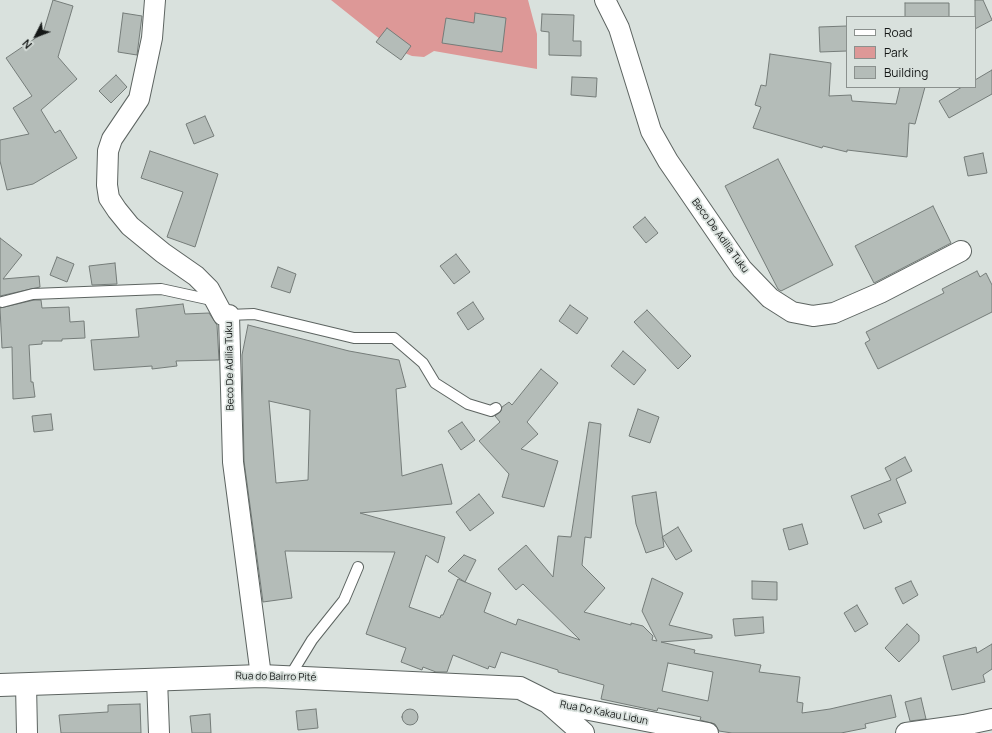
<!DOCTYPE html>
<html>
<head>
<meta charset="utf-8">
<style>
	body { margin:0 }
	#map { position:relative; width:992px; height:733px; overflow:hidden; background:#d9e1dd; font-family:Manrope,sans-serif }
	canvas { display:block }
	.legend { position:absolute; left:846px; top:16px; width:130px; height:72px; box-sizing:border-box; background:#d9e1dd; border:1px solid #8b918e; margin:0; padding:5px 7px; list-style:none; font-size:12px; color:#151817 }
	.legend li { display:flex; align-items:center; gap:8px; height:20px }
	.legend b { width:20px; border:1px solid #8b918e }
	.north { position:absolute; left:16px; top:16px; width:40px; height:40px; -webkit-text-stroke:3px #d9e1dd; paint-order:stroke; rotate:228deg; font-size:11px; font-weight:700; line-height:16px; text-align:center; color:#151817 }
	.north::after { content:''; display:block; margin:auto; width:14px; height:18px; background:#151817; clip-path:polygon(50% 0,100% 100%,50% 72%,0 100%) }
</style>
</head>
<body>
<div id="map">
<canvas width="992" height="733"></canvas>
<ul class="legend">
<li><b style="height:5px;background:#fff"></b>Road</li>
<li><b style="height:11px;background:#dd9897"></b>Park</li>
<li><b style="height:11px;background:#b4bcb8"></b>Building</li>
</ul>
<div class="north">N</div>
</div>
<script>
const context = document.querySelector('canvas').getContext('2d');
context.lineJoin = 'round';
function paint(path, color) { context.fillStyle = color; context.fill(path, 'evenodd'); }
const shape = rows => new Path2D(rows.map(r => 'M' + r).join(''));
function stroke(path, color, width, dash) { context.strokeStyle = color; context.lineWidth = width; context.lineCap = dash ? 'butt' : 'round'; context.setLineDash(dash || []); context.stroke(path); }
function label(font, color, halo, rows, align = 'center') {
  context.font = font + ' Manrope,sans-serif'; context.lineWidth = 3.5; context.setLineDash([]); context.textBaseline = 'middle'; context.strokeStyle = halo; context.fillStyle = color; for (const [text, x, y, turn = 0] of rows) {
    context.save(); context.translate(x, y); context.rotate((+turn || 0) * Math.PI / 180); context.textAlign = isNaN(turn) ? turn : align; if (halo) context.strokeText(text, 0, 0); context.fillText(text, 0, 0); context.restore();
  }
}
const green = shape([
	[331,0,528,0,537,34,537,69,434,51,424,57,412,56,390,47]
]);
const building = shape([
	[53,0,73,6,58,57,77,79,41,110,55,133,60,130,77,158,33,184,7,190,0,161,0,140,29,134,13,108,32,96,6,58,43,33,53,0],
	[975,0,983,0,992,20,975,29,975,0],
	[905,3,949,3,949,17,905,17,905,3],
	[123,13,142,16,137,55,118,52,123,13],
	[475,13,506,18,502,52,442,43,446,18,474,23,475,13],
	[542,14,574,15,573,41,581,41,581,56,549,55,549,32,541,31,542,14],
	[847,26,847,51,820,52,819,27,847,26],
	[387,28,411,46,401,60,376,42,387,28],
	[770,54,831,63,829,96,851,95,852,101,896,104,900,87,925,87,915,124,909,123,907,157,847,150,847,152,823,146,822,148,753,128,761,107,755,105,761,85,766,86,770,54],
	[992,70,992,94,949,118,939,101,962,87,975,87,975,80,992,70],
	[116,75,127,87,111,103,99,91,116,75],
	[572,77,597,78,596,97,571,95,572,77],
	[205,116,214,136,194,144,186,124,205,116],
	[150,151,218,174,195,247,167,237,183,192,141,178,150,151],
	[983,153,987,173,968,176,964,157,983,153],
	[778,159,833,265,781,291,778,289,725,186,778,159],
	[933,206,951,243,874,283,855,246,933,206],
	[645,217,658,233,646,243,633,227,645,217],
	[0,238,22,255,3,279,39,276,40,287,0,296,0,238],
	[456,254,470,272,454,284,440,266,456,254],
	[57,257,74,264,67,282,50,275,57,257],
	[115,263,117,284,92,285,89,266,115,263],
	[278,267,296,274,290,293,271,287,278,267],
	[977,271,980,277,986,273,992,285,992,312,878,369,865,343,870,340,866,332,944,293,942,289,977,271],
	[34,300,41,300,42,308,69,307,70,322,84,321,85,338,62,339,62,341,42,341,42,344,29,345,31,382,33,382,35,397,13,399,12,347,2,348,0,308,34,300],
	[473,302,484,319,468,330,457,313,473,302],
	[183,304,185,314,209,313,217,325,219,360,176,361,177,366,152,369,152,366,94,370,91,340,139,337,136,309,183,304],
	[570,305,588,318,577,334,559,321,570,305],
	[647,310,691,356,678,369,634,322,647,310],
	[248,325,349,351,399,360,406,387,396,389,402,476,442,464,452,504,360,513,445,537,438,563,426,555,409,607,440,618,441,615,443,615,458,579,491,593,484,612,516,625,518,619,580,640,523,584,516,590,498,569,526,545,553,577,558,536,571,537,589,422,601,424,591,538,585,537,582,565,605,588,584,612,631,625,631,623,643,626,653,636,652,640,657,641,642,611,652,578,683,593,669,625,712,635,712,638,661,642,695,650,694,653,761,665,759,672,800,677,797,702,803,703,802,713,830,709,891,695,896,717,865,724,866,728,841,733,732,733,719,731,715,724,700,720,701,717,658,708,657,711,601,699,604,685,558,672,558,670,501,652,495,668,489,666,488,669,453,655,447,672,436,672,423,667,422,670,401,662,406,648,366,634,395,552,285,551,292,598,263,602,244,461,242,355,248,325],
	[269,401,310,410,308,480,276,483,269,401],
	[668,663,713,672,708,701,662,691,668,663],
	[623,351,646,370,634,385,611,366,623,351],
	[541,369,558,383,527,422,538,434,521,449,558,461,544,507,502,497,509,474,479,441,500,422,495,416,501,411,502,407,509,402,512,405,541,369],
	[638,409,659,417,650,443,629,436,638,409],
	[51,414,53,430,34,432,32,416,51,414],
	[462,422,475,440,461,450,448,431,462,422],
	[905,457,912,471,896,479,906,503,878,514,882,522,864,529,851,496,891,480,885,468,905,457],
	[656,492,664,547,646,553,636,524,632,496,656,492],
	[479,494,494,513,470,531,456,512,479,494],
	[802,524,808,544,789,550,783,529,802,524],
	[678,527,692,551,676,560,662,537,678,527],
	[464,555,476,560,465,582,448,571,464,555],
	[752,581,777,582,777,600,752,599,752,581],
	[911,581,918,595,903,604,895,588,911,581],
	[857,605,868,624,855,632,844,613,857,605],
	[763,617,764,633,735,636,733,619,763,617],
	[907,624,919,635,919,641,899,662,885,648,907,624],
	[992,644,992,669,983,675,985,682,952,690,943,656,976,647,977,653,992,644],
	[921,698,926,719,910,721,905,702,921,698],
	[140,704,141,733,61,733,59,715,108,712,108,705,140,704],
	'402 717a8 8 0 1 1 16 0a8 8 0 1 1-16 0Z',
	[316,709,318,728,298,730,296,711,316,709],
	[210,714,211,733,192,733,190,716,210,714]
]);
const lane = shape([
	[2,302,33,294,161,289,216,301],
	[229,315,254,314,354,338,394,338,423,363,435,383,468,404,491,411,496,408],
	[290,676,312,640,344,600,358,567]
]);
const street = shape([
	[155,0,152,38,139,99,112,139,108,151,107,185,109,198,117,210,130,226,163,253,196,276,209,289,223,315,229,315,233,462,261,676],
	[605,0,619,28,651,131,668,161,742,269,770,298,792,312,813,316,834,313,880,293,961,251],
	[157,679,159,733],
	[26,684,27,733],
	[548,702,708,733],
	[906,733,964,725,992,719]
]);
const secondary = shape([
	[0,685,261,676,520,688,548,702,583,733]
]);
const streetNames = [
	["Beco De Adilia Tuku",720,236,54],
	["Beco De Adilia Tuku",230,366,-91],
	["Rua do Bairro Pité",276,677,1],
	["Rua Do Kakau Lidun",604,713,11]
];
paint(green, '#dd9897');
paint(building, '#b4bcb8');
stroke(building, '#757c79', 1);
stroke(lane, '#5d6461', 12);
stroke(street, '#5d6461', 22);
stroke(secondary, '#5d6461', 24);
stroke(lane, '#fff', 10);
stroke(street, '#fff', 20);
stroke(secondary, '#fff', 22);
label('10px', '#151817', '#d9e1dd', streetNames);
</script>
</body>
</html>
